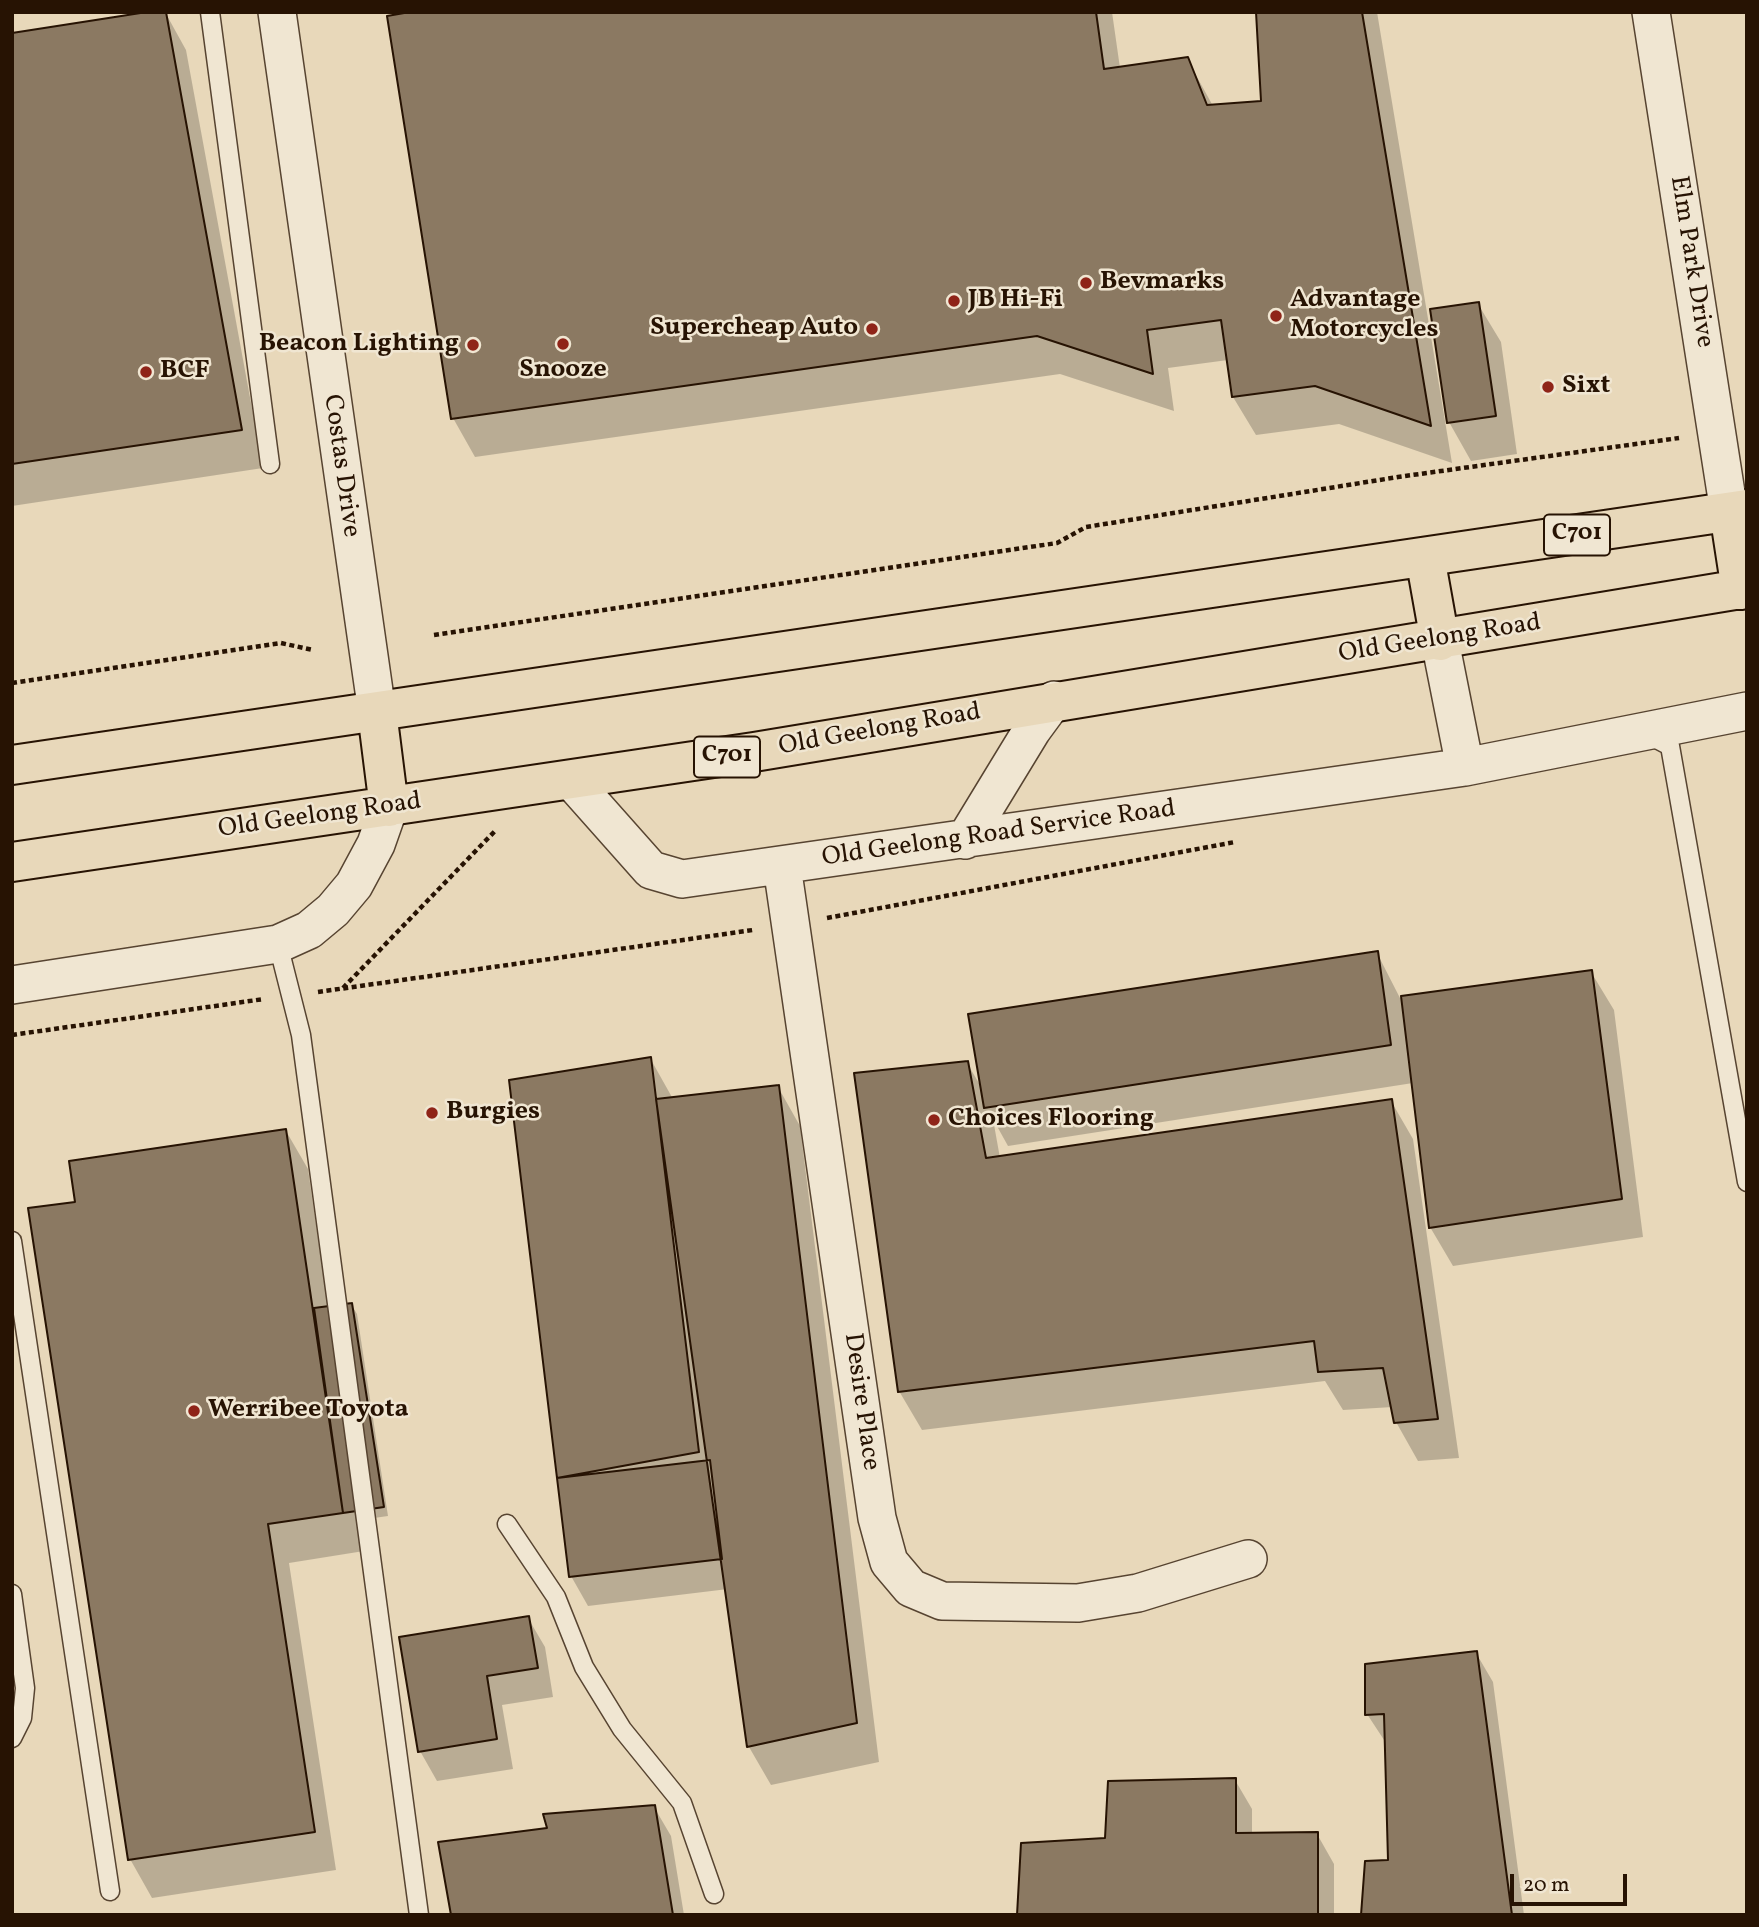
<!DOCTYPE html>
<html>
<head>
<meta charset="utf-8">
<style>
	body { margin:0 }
	#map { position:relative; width:1759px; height:1927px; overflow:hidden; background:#e8d8ba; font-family:Vollkorn,serif }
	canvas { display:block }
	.frame { position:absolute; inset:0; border:14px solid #271303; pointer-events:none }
	.scale { position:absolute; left:1510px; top:1874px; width:117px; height:32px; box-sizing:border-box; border:4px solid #271303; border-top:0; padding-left:9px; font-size:21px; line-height:24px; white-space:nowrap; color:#271303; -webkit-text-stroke:5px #f0e6d2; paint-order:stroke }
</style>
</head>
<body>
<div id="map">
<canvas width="1759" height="1927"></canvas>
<div class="frame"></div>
<div class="scale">20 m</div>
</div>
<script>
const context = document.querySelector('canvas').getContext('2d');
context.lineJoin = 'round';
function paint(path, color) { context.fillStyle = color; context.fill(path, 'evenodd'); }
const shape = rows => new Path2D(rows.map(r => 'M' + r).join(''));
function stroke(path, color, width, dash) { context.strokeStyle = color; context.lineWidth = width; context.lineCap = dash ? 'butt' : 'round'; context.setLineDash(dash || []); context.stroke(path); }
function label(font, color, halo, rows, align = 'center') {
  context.font = font + ' Vollkorn,serif'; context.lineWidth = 5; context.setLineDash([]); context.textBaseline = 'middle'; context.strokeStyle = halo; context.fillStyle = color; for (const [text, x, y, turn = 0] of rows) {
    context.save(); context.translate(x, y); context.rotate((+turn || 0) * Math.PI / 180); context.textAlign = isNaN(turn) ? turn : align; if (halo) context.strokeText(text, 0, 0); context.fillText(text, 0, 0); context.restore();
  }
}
const shadow = shape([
	[165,12,186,50,263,468,12,506,12,35],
	[422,12,1112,12,1120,68,1187,59,1213,106,1263,102,1258,12,1377,12,1452,463,1339,424,1256,435,1233,397,1228,360,1168,368,1174,411,1060,374,475,457,453,418],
	[1478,304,1501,342,1517,454,1471,461,1449,422],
	[1377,953,1400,998,1591,972,1614,1010,1643,1237,1453,1266,1430,1227,1413,1083,1008,1146,993,1119,1000,1158,1391,1101,1413,1139,1459,1458,1418,1461,1396,1422,1393,1407,1343,1410,1325,1381,922,1430,899,1391,967,1063,983,1090],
	[650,1058,673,1099,778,1087,800,1126,879,1762,771,1785,749,1747,728,1589,588,1606,571,1576,511,1081],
	[286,1131,308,1169,328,1308,351,1304,357,1314,388,1516,360,1520,364,1551,289,1563,336,1870,152,1898,130,1859,77,1203],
	[528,1618,545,1647,553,1697,502,1705,513,1769,437,1781,420,1751],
	[1476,1653,1493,1682,1524,1915,1363,1915,1390,1862,1386,1743,1367,1714],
	[1235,1780,1252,1809,1252,1834,1317,1834,1334,1864,1334,1915,1019,1915,1106,1840],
	[654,1807,671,1836,684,1915,453,1915,549,1830]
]);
const building = shape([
	[147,12,166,12,242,430,12,464,12,33,147,12],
	[410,12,1096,12,1104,69,1188,57,1207,105,1261,101,1256,12,1362,12,1431,426,1315,386,1232,397,1221,320,1147,330,1153,374,1037,336,451,419,387,16,410,12],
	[1479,302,1496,416,1447,423,1430,309,1479,302],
	[1378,951,1391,1045,984,1108,968,1014,1378,951],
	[1592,970,1622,1199,1429,1228,1401,996,1592,970],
	[651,1057,699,1452,557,1478,509,1080,651,1057],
	[968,1061,986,1158,1392,1099,1438,1419,1394,1423,1383,1368,1318,1372,1314,1341,898,1392,854,1073,968,1061],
	[779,1085,857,1723,747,1747,656,1099,779,1085],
	[286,1129,343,1513,268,1524,315,1832,128,1860,28,1208,75,1202,69,1161,286,1129],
	[352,1303,384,1507,343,1513,314,1308,352,1303],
	[710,1460,722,1559,569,1577,557,1478,710,1460],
	[529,1616,538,1668,487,1676,497,1739,418,1752,399,1637,529,1616],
	[1477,1651,1512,1915,1361,1915,1365,1861,1388,1860,1384,1714,1365,1715,1365,1664,1477,1651],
	[1236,1778,1236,1833,1318,1832,1318,1915,1017,1915,1021,1843,1105,1838,1108,1781,1236,1778],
	[655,1805,673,1915,451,1915,438,1842,547,1828,543,1814,655,1805]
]);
const path = shape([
	[434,635,1057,543,1086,527,1398,477,1679,438],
	[12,683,281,643,313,650],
	[827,918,1235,842],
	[343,988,495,831],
	[318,992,753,930],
	[12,1035,264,999]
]);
const lane = shape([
	[210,12,270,464],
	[1649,735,1670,746,1747,1182],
	[278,944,301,1035,419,1915],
	[12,1241,110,1891],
	[507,1524,556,1597,584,1667,622,1729,682,1803,714,1894],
	[12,1594,25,1688,22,1718,12,1738]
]);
const street = shape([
	[277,12,377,712],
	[1651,12,1729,512],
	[1440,641,1465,767,1747,711],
	[572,781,651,870,682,879,1465,767],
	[965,840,1032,730,1054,700],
	[782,866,877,1518,889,1562,911,1588,942,1601,1078,1603,1138,1593,1248,1559],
	[12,985,278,944,309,930,333,910,354,885,376,844,389,807]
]);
const primary = shape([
	[1729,512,1741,590],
	[1425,557,1440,641],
	[377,712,389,807],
	[12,765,1747,509],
	[12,862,754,752,1747,588]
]);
const markers = [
	[1086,283,7,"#8f2418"],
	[954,301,7,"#8f2418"],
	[1276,316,7,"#8f2418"],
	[872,329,7,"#8f2418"],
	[563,344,7,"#8f2418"],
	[473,345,7,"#8f2418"],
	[146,372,7,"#8f2418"],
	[1548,387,7,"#8f2418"],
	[432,1113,7,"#8f2418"],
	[934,1120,7,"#8f2418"],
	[194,1411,7,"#8f2418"]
];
const shields = [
	[1577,535,66],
	[727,757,66]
];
const shieldNames = [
	["C701",1577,535],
	["C701",727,757]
];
const streetNames = [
	["Elm Park Drive",1690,262,81],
	["Costas Drive",340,466,82],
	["Old Geelong Road",1440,640,-9],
	["Old Geelong Road",880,731,-10],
	["Old Geelong Road",320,817,-8],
	["Old Geelong Road Service Road",999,835,-8],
	["Desire Place",860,1402,82]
];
const poiNames = [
	["Bevmarks",1100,283],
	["JB Hi-Fi",968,301],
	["Advantage",1290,301],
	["Motorcycles",1290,331],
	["Supercheap Auto",858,329,"right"],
	["Beacon Lighting",459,345,"right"],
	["Snooze",563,371,"center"],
	["BCF",160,372],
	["Sixt",1562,387],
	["Burgies",446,1113],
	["Choices Flooring",948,1120],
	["Werribee Toyota",208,1411]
];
paint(shadow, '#0003');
paint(building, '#8b7962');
stroke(building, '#271303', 2);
stroke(lane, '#574431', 21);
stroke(street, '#574431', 40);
stroke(primary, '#271303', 42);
stroke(path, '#271303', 4.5, [5, 3.5]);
stroke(lane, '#f0e6d2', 18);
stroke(street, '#f0e6d2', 37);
stroke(primary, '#e8d8ba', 38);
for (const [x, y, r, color] of markers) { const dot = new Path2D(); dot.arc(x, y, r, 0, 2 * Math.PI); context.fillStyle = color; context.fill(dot); stroke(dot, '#f0e6d2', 2.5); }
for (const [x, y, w] of shields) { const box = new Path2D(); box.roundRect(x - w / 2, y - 20.5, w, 41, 5); context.fillStyle = '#f0e6d2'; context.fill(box); stroke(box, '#271303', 2); }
label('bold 24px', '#271303', null, shieldNames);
label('26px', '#271303', '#f0e6d2', streetNames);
label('bold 26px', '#271303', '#f0e6d2', poiNames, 'left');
</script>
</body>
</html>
